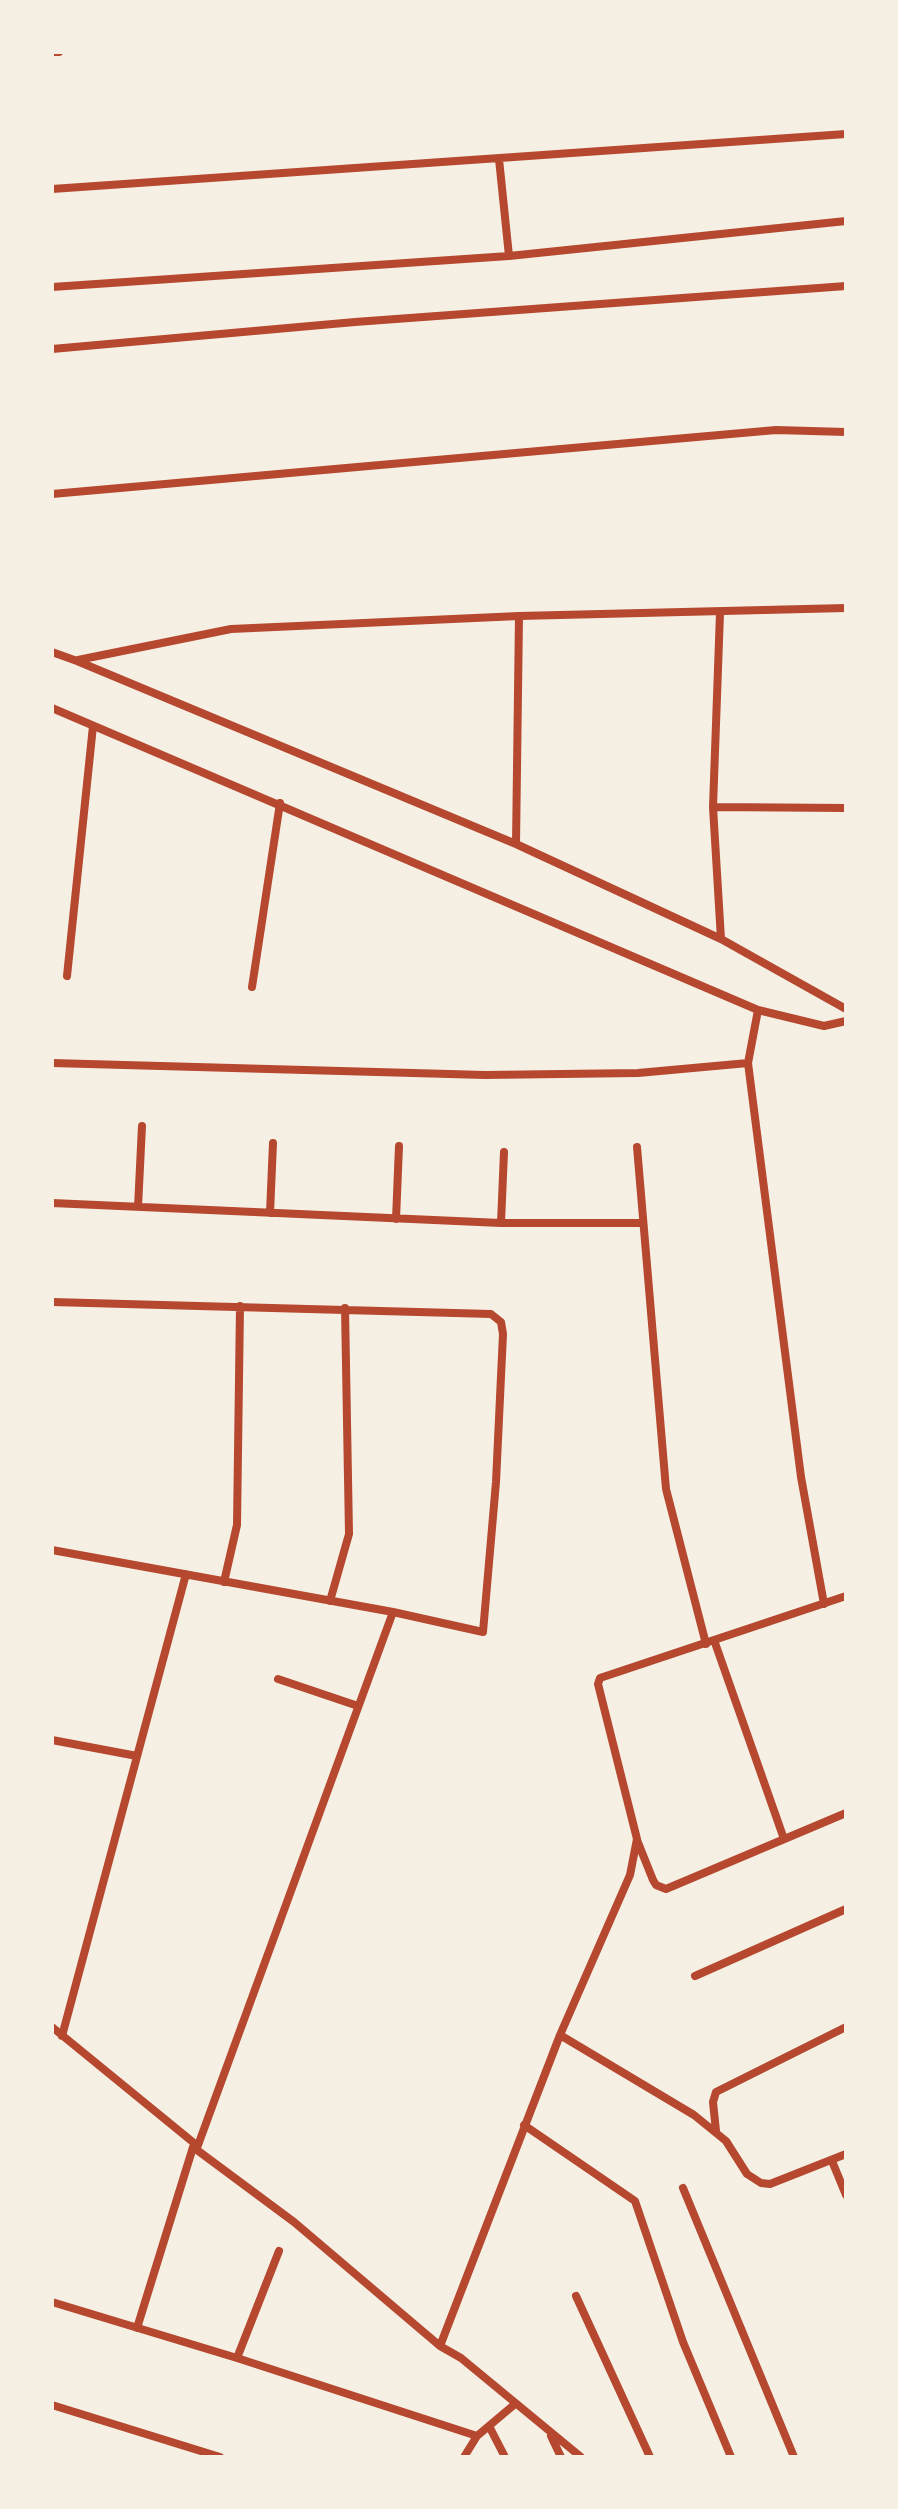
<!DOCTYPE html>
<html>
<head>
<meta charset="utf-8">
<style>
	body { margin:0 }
	#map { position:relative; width:898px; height:2509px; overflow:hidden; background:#f6efe4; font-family:Overpass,sans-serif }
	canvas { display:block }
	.frame { position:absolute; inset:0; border:54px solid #f6efe4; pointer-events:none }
</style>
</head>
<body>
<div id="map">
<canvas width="898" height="2509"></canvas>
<div class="frame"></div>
</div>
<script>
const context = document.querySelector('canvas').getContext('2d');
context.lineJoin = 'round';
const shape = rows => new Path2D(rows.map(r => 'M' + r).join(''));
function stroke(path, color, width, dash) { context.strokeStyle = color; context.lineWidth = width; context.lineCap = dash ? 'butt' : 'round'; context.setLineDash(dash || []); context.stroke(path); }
const minor = shape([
	[52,52,59,52],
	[499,159,509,256],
	[52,189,846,134],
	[52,287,509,256,846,221],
	[52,349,355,322,846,286],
	[52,494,776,430,846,432],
	[720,613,713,807,721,939],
	[52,652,77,661,516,844,721,939,846,1009],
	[78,660,231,629,519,616,846,608],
	[52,708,758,1010,824,1026,846,1021],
	[713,807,846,808],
	[516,844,519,616],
	[67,976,93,726],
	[252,987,280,803],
	[758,1010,748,1063,801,1477,824,1604],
	[52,1063,485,1075,638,1073,748,1063],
	[637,1147,666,1489,706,1644],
	[52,1203,501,1223,642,1223],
	[138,1207,142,1126],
	[270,1213,273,1143],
	[396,1219,399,1146],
	[501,1223,504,1152],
	[52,1302,491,1314,501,1322,503,1334,496,1482,483,1632,393,1612,52,1550],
	[224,1582,237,1525,240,1306],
	[330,1601,349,1534,345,1308],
	[714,1640,784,1839],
	[278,1679,358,1706],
	[52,1740,137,1756],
	[637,1840,653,1880,656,1885,666,1889,846,1813],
	[695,1976,846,1909],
	[52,2027,194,2143,197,2150,294,2222,440,2346,461,2358,581,2457],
	[560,2035,694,2115,726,2141,747,2174,761,2183,770,2184,846,2154],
	[62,2036,186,1574],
	[524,2125,635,2201,683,2342,731,2457],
	[716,2131,713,2102,716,2092,846,2027],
	[197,2148,393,1612],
	[832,2161,846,2195],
	[683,2188,794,2457],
	[576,2296,650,2457],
	[52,2302,237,2358,477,2436],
	[137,2328,194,2144],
	[440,2346,560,2035,630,1875,637,1839,598,1684,600,1678,846,1596],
	[237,2358,279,2251],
	[52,2405,220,2457],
	[489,2426,505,2457],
	[551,2436,561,2457],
	[464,2457,477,2436,515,2404]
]);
stroke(minor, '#b5482f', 8);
</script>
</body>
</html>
